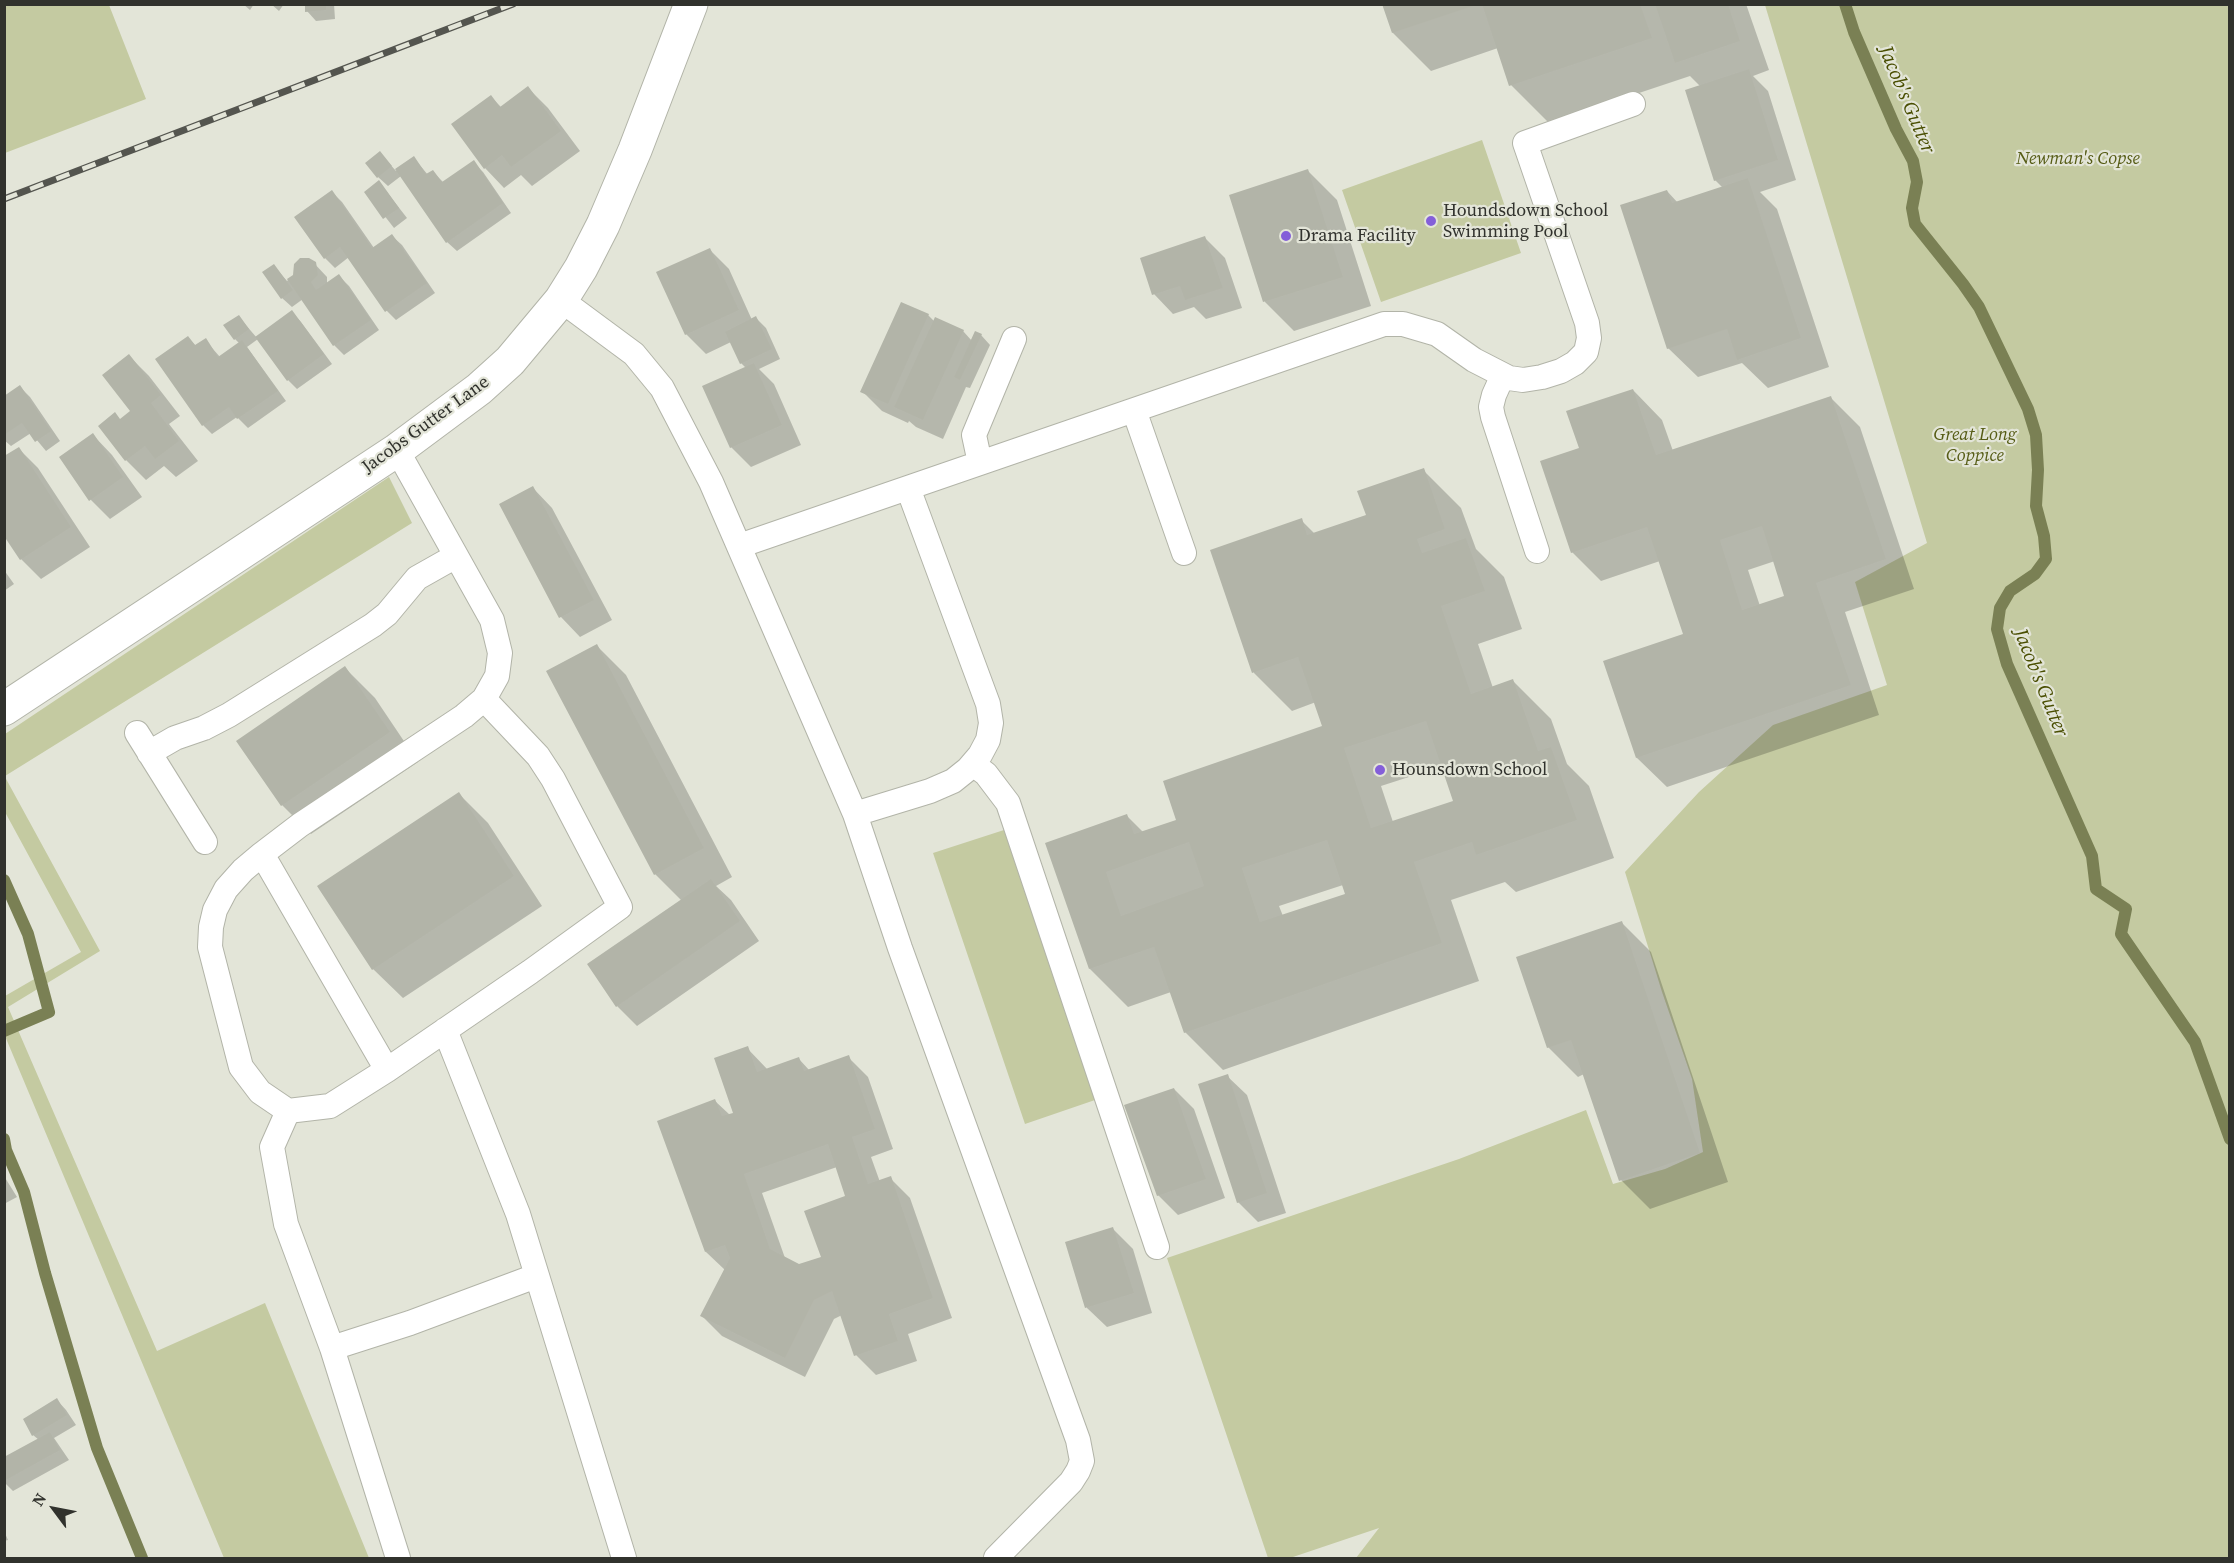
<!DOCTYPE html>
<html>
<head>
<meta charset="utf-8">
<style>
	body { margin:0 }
	#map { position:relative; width:2234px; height:1563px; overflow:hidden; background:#e3e5d8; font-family:"Source Serif 4",serif }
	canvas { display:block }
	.frame { position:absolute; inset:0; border:6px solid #31322d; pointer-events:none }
	.north { position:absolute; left:24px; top:1479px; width:60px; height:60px; -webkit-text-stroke:4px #e3e5d8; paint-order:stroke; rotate:302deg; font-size:16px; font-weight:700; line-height:24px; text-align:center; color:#31322d }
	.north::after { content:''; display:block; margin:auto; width:21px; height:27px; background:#31322d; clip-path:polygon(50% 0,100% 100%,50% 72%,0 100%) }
</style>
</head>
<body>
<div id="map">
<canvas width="2234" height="1563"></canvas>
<div class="frame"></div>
<div class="north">N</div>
</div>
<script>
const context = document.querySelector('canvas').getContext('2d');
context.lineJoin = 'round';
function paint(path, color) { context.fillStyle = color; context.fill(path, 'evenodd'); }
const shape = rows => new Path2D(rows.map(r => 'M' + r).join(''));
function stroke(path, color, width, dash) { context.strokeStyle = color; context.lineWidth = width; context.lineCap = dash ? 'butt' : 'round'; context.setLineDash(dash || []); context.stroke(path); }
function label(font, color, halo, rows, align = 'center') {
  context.font = font + ' "Source Serif 4",serif'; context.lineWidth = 4.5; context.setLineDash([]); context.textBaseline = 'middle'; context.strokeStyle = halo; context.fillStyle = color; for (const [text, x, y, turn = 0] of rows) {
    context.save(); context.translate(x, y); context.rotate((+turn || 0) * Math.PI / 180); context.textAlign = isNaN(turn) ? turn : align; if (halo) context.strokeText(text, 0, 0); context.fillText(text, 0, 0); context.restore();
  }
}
const green = shape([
	[5,4,109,5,146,99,5,153],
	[1765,5,2229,5,2229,1558,1356,1558,1379,1528,1290,1558,1268,1558,1167,1258,1459,1159,1586,1110,1613,1184,1665,1169,1703,1152,1692,1079,1662,992,1625,872,1699,792,1773,725,1887,685,1855,582,1927,543],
	[1482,140,1521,253,1381,302,1342,190],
	[389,477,412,523,5,776,5,734],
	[5,777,100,951,8,1007,157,1351,265,1303,369,1558,224,1558,5,1036,5,996,81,952,5,812],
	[1004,830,1095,1100,1025,1124,933,853]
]);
const shadow = shape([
	[243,4,254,4,250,10],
	[271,4,284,4,279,11],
	[306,4,334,4,335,19,316,21,307,11],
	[1384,4,1746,4,1769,70,1753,76,1768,91,1796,180,1760,192,1777,209,1829,367,1768,388,1742,363,1698,377,1668,348,1667,191,1678,203,1723,188,1715,180,1701,87,1690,76,1549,123,1511,85,1498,48,1431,71,1393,33],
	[528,88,548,108,580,151,532,186,521,175,504,188,485,168,491,97,501,107],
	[380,153,396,171,414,158,428,175,433,172,444,183,473,162,483,172,511,213,457,251,447,242,401,176,388,186,378,177],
	[1308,171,1337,200,1371,306,1294,331,1265,302,1231,196],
	[379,182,407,218,394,228,366,192],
	[332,192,342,202,374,248,392,236,402,245,435,293,396,320,387,311,349,257,335,268,325,258,297,217],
	[1205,238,1225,258,1242,308,1206,319,1194,307,1173,314,1154,294],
	[709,249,729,269,752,320,756,318,766,328,780,359,759,369,774,384,801,445,751,467,731,447,746,368,741,363,731,342,706,354,686,334],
	[312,261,327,277,327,285,339,276,349,286,379,330,344,355,334,345,303,299,292,307,282,298,274,266,287,281],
	[292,312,301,322,332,364,297,389,288,380,258,339,247,347,286,401,248,428,237,417,212,434,203,425,188,338,196,346,205,340,220,357,240,344,235,339,239,317,257,338],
	[928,315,935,322,963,331,972,341,981,335,990,345,970,388,966,387,943,439,916,427,909,421,908,423,882,411,862,391],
	[129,356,149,376,180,416,169,424,198,461,176,477,164,466,146,480,126,460,121,421,132,412],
	[20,387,30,397,60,441,46,451,31,433,11,446,4,440,4,398],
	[1633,390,1662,420,1673,451,1830,397,1860,427,1914,589,1845,612,1879,715,1667,787,1637,758,1605,662,1685,635,1660,561,1601,581,1572,552,1581,449],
	[1775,561,1786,597,1760,606,1748,570],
	[93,435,112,455,142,497,110,519,91,500],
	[19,449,38,468,90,547,41,579,21,559,4,533],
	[1423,470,1461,508,1476,549,1504,577,1522,629,1478,644,1493,688,1513,681,1551,719,1567,764,1589,786,1614,858,1516,892,1505,882,1451,900,1479,981,1223,1070,1185,1032,1171,992,1128,1007,1090,969,1047,844,1127,816,1143,832,1178,821,1324,727,1316,702,1292,711,1254,673,1212,551,1301,520,1315,534,1368,516],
	[1443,766,1455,802,1393,822,1381,786],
	[1343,885,1347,894,1283,916,1279,906],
	[533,488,552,508,612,620,580,637,561,617,501,505],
	[4,570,14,584,4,591],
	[597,646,626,675,732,877,716,886,731,900,759,941,637,1026,617,1006,682,901,655,874],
	[345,668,375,698,418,762,311,834,282,805],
	[459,794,488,823,542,906,403,998,373,969,319,887],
	[1621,922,1651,952,1728,1182,1650,1209,1621,1180,1584,1074,1578,1077,1548,1047],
	[747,1048,768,1070,799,1059,810,1071,848,1057,868,1077,893,1149,871,1157,880,1182,890,1178,910,1198,952,1318,908,1334,917,1361,876,1375,856,1355,842,1315,834,1319,805,1377,722,1336,702,1316,725,1270,706,1252,715,1101,730,1115,735,1114],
	[837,1167,847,1197,823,1257,799,1266,785,1258,762,1193],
	[1227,1076,1247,1095,1286,1213,1258,1222,1238,1202],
	[1174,1089,1194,1109,1225,1198,1178,1215,1158,1195],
	[4,1176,17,1197,4,1204],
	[1113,1229,1133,1249,1152,1313,1107,1327,1087,1308,1067,1243],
	[57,1400,66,1410,76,1425,54,1438,69,1460,13,1491,4,1482,4,1459,39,1440,33,1435],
	[4,1531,8,1540,4,1541]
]);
const stream = shape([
	[1845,4,1854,32,1896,129,1913,161,1917,182,1912,208,1915,224,1963,284,1979,307,2028,409,2036,435,2038,470,2036,506,2044,536,2046,559,2035,574,2010,591,2000,608,1997,629,2007,664,2092,856,2096,889,2126,909,2121,934,2195,1042,2230,1139],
	[4,880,28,934,49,1012,4,1031],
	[4,1139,6,1150,24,1192,45,1273,97,1448,142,1558]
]);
const building = shape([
	[305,4,326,4,326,10,305,12],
	[1382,4,1476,4,1476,5,1392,33],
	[1482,4,1640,4,1652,38,1509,86],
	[1655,4,1728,4,1740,41,1675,63],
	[1749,69,1778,160,1714,181,1685,90],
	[528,86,561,131,511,167,502,155,484,169,451,124,491,95,500,107],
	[380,151,392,166,377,178,365,163],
	[414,156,426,174,433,170,442,182,474,160,503,203,446,243,395,169],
	[1308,169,1343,277,1263,302,1229,195],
	[1748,178,1801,338,1737,360,1727,329,1667,349,1620,205,1667,190,1672,203],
	[379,180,399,208,383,219,364,192],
	[332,190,372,248,392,234,427,283,385,312,340,247,324,259,294,217],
	[1205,236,1223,288,1185,300,1180,286,1152,295,1140,258],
	[710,248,739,310,685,335,656,272],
	[300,258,309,258,316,262,318,275,311,282,316,290,339,274,371,320,333,346,287,279,293,275,294,264],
	[274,264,293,290,281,299,262,272],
	[901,302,929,314,888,404,860,392],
	[292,310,324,354,287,381,255,337],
	[239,315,249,329,234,340,223,325],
	[756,316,772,349,740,364,725,332],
	[935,317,964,330,923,420,894,407],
	[975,331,982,334,960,380,954,377],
	[188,336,195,345,206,338,218,357,242,340,278,391,237,419,229,407,202,426,155,359],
	[129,354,161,395,151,403,179,441,155,459,145,446,125,461,98,426,115,412,120,419,130,411,102,375],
	[754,363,782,425,730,448,702,386],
	[20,385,51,431,35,442,22,423,4,435,4,396],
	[1633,389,1656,455,1831,396,1886,559,1816,583,1851,685,1636,758,1603,661,1683,634,1647,527,1571,553,1540,461,1579,448,1566,411],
	[1762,526,1784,596,1742,610,1720,540],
	[93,433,123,477,89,501,59,457],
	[19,447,71,527,20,560,4,536,4,456],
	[1424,468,1445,529,1417,539,1422,553,1466,538,1485,591,1441,606,1471,694,1513,679,1538,751,1551,747,1577,820,1476,855,1472,842,1414,862,1442,943,1184,1033,1154,947,1089,969,1045,843,1127,814,1134,834,1176,820,1163,781,1322,726,1298,657,1252,673,1210,550,1302,518,1307,535,1366,515,1357,491],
	[1426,721,1453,801,1371,828,1344,748],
	[1327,840,1345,894,1260,922,1242,868],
	[1189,842,1204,886,1121,916,1106,872],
	[533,486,594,600,559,618,499,504],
	[597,644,704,848,654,875,546,671],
	[345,666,390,732,281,806,236,741],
	[459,792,514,876,372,970,317,886],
	[711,879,740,921,616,1007,587,964],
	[1622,921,1700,1153,1619,1181,1571,1040,1547,1048,1516,957],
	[748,1046,757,1072,799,1057,804,1071,849,1055,875,1129,852,1137,868,1184,891,1176,933,1298,889,1314,898,1341,854,1356,832,1291,814,1300,785,1358,700,1316,730,1258,725,1245,705,1252,657,1121,715,1099,722,1116,733,1113,714,1058],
	[828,1144,845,1196,804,1211,821,1257,799,1264,770,1249,744,1174],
	[1228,1074,1267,1193,1237,1203,1198,1084],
	[1174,1088,1206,1179,1157,1196,1124,1105],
	[1113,1227,1134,1293,1085,1308,1065,1242],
	[57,1398,67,1415,32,1436,23,1419],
	[50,1432,60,1450,4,1481,4,1457]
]);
const lane = shape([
	[561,300,634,354,662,388,711,482,855,814,900,948,1078,1440,1082,1461,1078,1471,1071,1482,996,1558],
	[1503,375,1494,395,1491,407,1493,417,1537,551],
	[1134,410,1184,553],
	[397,450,492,620,500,653,497,676,484,699,464,716,300,825,262,854,243,870,226,889,215,910,211,927,210,947,241,1067,260,1092,288,1111,330,1106,387,1070,530,972,620,907,553,779,538,756,484,699],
	[980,463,974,435,1014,339],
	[739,546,1384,324,1403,324,1437,334,1474,360,1509,378,1523,380,1542,377,1561,371,1575,363,1586,352,1589,338,1587,323,1525,143,1633,104],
	[137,733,205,842],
	[149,753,175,738,204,728,229,715,373,625,387,614,417,578,456,556],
	[973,764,986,774,1008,803,1157,1247],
	[855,814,930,791,953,781,968,769,980,755,988,740,991,723,988,704,908,488],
	[262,854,387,1070],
	[445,1030,518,1214,624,1558],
	[288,1111,272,1147,286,1224,332,1348,410,1323,536,1276],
	[332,1348,398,1558]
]);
const street = shape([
	[4,709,397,450,479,389,510,361,561,300,581,268,603,225,635,150,691,4]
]);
const rail = shape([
	[4,199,513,4]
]);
const markers = [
	[1431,221,6,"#845fd9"],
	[1286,236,6,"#845fd9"],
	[1380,770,6,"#845fd9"]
];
const parkNames = [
	["Newman's Copse",2078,159],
	["Great Long",1975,435],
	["Coppice",1975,456]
];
const poiNames = [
	["Houndsdown School",1443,211],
	["Swimming Pool",1443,232],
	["Drama Facility",1298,236],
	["Hounsdown School",1392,770]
];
const streetNames = [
	["Jacobs Gutter Lane",426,425,-36]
];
const waterNames = [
	["Jacob's Gutter",1906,100,67],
	["Jacob's Gutter",2040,683,68]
];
paint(green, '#c4caa1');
paint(shadow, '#0003');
stroke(stream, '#7a8054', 12);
paint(building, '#b2b4a8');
stroke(lane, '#b2b4a8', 26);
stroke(street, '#b2b4a8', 35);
stroke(lane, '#fff', 24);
stroke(street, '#fff', 33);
stroke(rail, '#54554f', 7);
stroke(rail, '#e3e5d8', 4.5, [14]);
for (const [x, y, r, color] of markers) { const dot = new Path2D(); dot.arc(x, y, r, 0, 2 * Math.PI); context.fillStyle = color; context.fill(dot); stroke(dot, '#e3e5d8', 2); }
label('italic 18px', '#565c15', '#e3e5d8', parkNames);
label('18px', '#31322d', '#e3e5d8', poiNames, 'left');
label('18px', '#31322d', '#e3e5d8', streetNames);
label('italic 20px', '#494e01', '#e3e5d8', waterNames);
</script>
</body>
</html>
